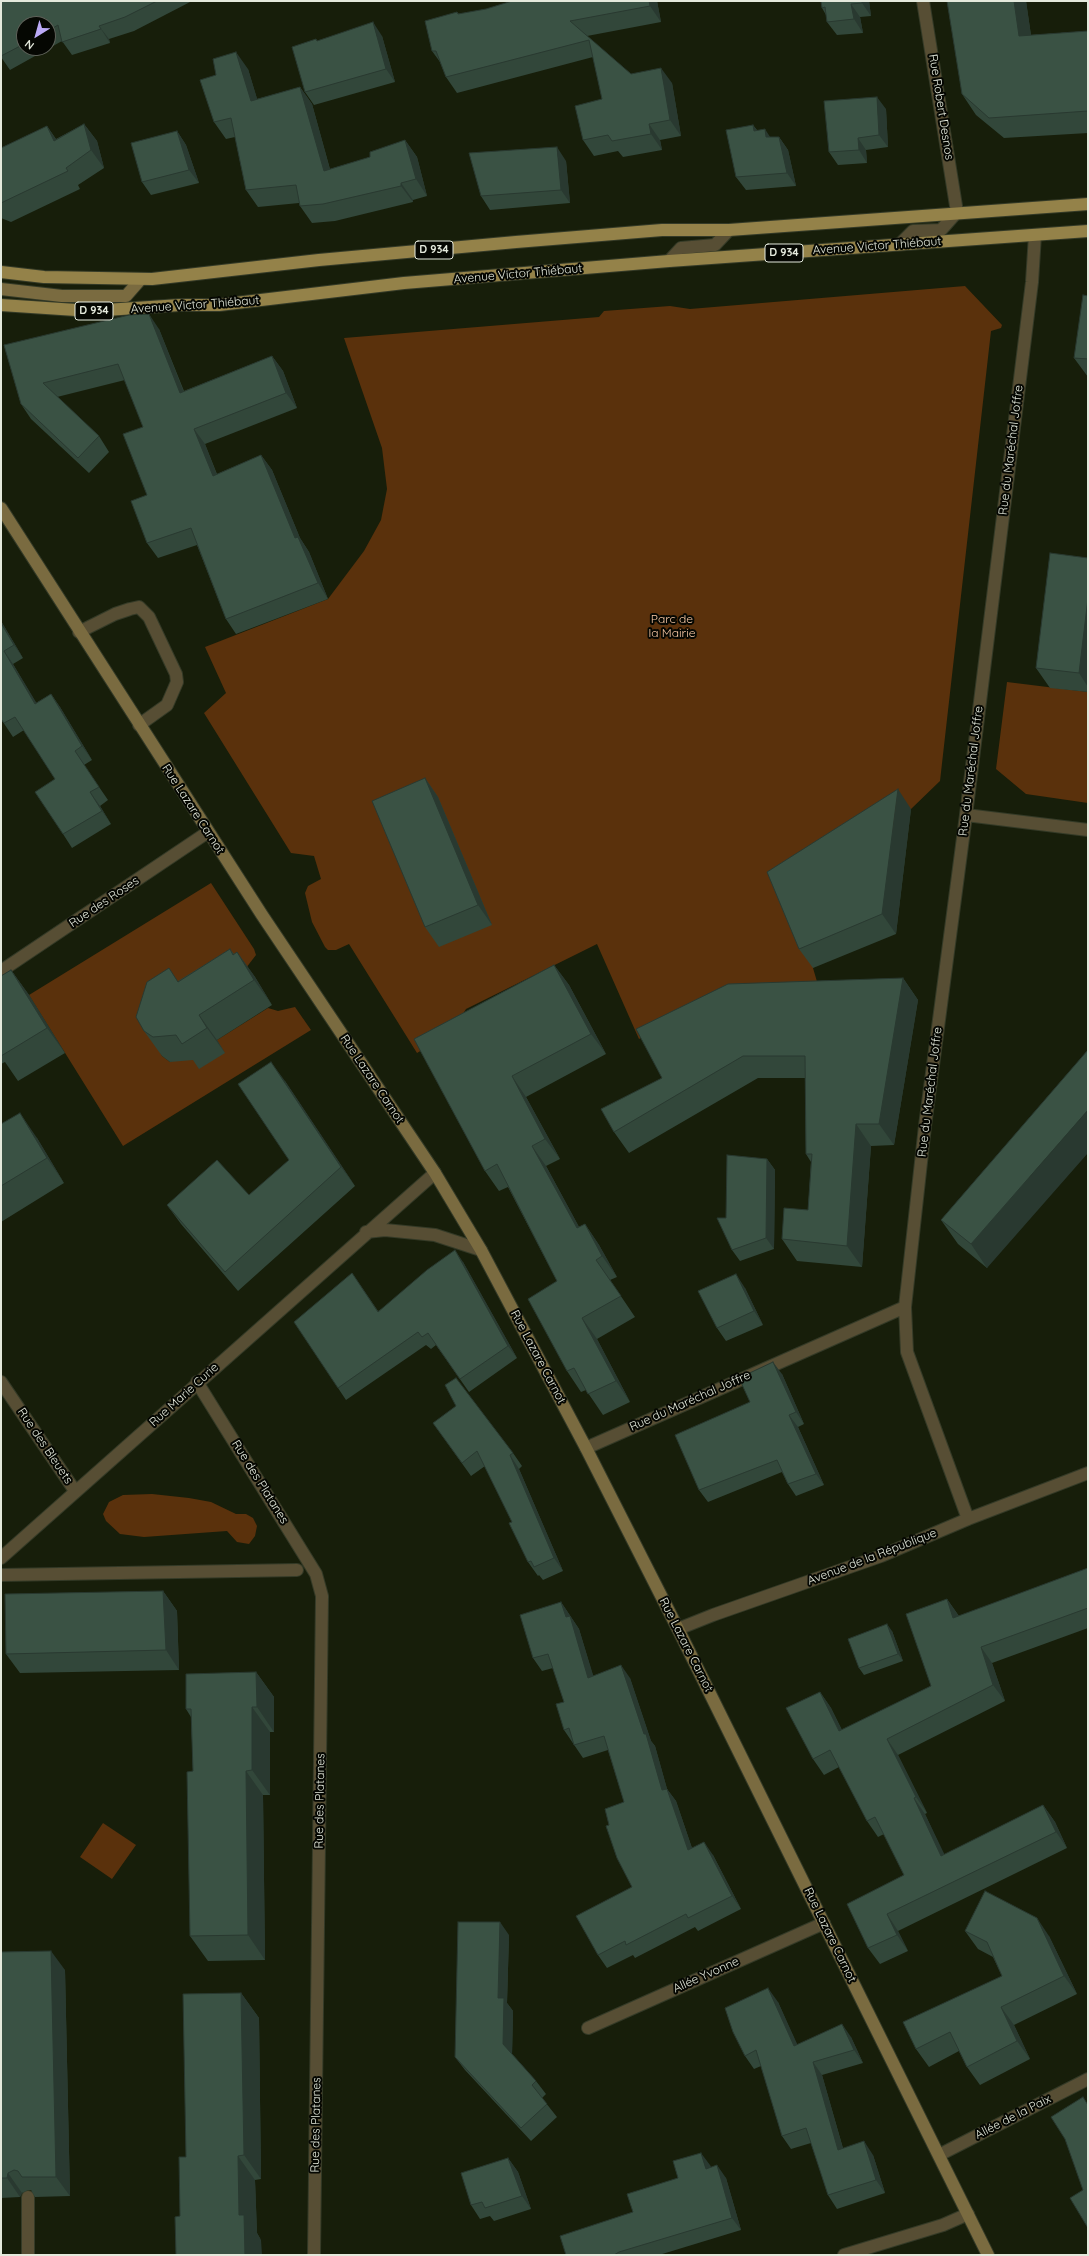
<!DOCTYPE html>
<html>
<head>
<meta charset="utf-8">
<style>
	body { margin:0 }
	#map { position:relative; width:1089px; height:2256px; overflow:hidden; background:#171e0a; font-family:Quicksand,sans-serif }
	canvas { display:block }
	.frame { position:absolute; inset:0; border:2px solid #e4e9dc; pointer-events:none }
	.north { position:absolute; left:16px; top:16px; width:40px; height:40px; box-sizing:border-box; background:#050702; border:1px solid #5e6159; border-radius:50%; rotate:217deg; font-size:11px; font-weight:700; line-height:16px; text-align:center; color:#e4e9dc }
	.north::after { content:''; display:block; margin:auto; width:14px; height:18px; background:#bbaaf6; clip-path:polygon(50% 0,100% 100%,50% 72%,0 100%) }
</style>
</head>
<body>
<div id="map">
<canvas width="1089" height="2256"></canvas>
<div class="frame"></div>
<div class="north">N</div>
</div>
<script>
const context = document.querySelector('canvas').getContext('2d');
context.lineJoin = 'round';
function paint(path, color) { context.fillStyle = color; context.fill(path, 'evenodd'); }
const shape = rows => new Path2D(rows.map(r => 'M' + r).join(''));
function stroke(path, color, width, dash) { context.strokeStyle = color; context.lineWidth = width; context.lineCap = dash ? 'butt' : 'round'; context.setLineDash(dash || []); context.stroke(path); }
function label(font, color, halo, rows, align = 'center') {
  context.font = font + ' Quicksand,sans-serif'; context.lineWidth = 4; context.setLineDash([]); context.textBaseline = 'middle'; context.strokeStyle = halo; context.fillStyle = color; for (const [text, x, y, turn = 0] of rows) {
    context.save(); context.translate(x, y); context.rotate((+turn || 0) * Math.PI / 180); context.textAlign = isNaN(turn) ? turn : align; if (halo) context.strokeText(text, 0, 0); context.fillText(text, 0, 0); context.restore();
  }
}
const green = shape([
	[965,286,1002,325,1001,328,991,331,940,781,911,809,813,968,818,985,733,987,639,1039,597,944,466,1009,456,1025,432,1044,417,1053,349,944,336,950,328,950,325,947,312,922,305,893,308,886,321,879,314,856,291,853,204,713,226,693,205,647,328,599,364,551,381,520,387,489,382,448,344,338,599,317,604,311,670,306,690,309],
	[1007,682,1088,692,1088,803,1026,794,996,769],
	[211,883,254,949,256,955,246,968,154,1041,162,1056,170,1062,217,1040,268,1008,278,1011,295,1007,311,1030,123,1146,29,995],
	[152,1494,189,1498,211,1502,236,1514,246,1514,253,1518,257,1526,255,1536,249,1544,237,1542,227,1531,144,1537,120,1534,106,1521,103,1514,109,1502,123,1495],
	[103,1823,136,1845,112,1879,80,1857]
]);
const street = shape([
	[900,244,913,231,941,230,957,212,923,1],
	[669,261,681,248,715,245,729,230],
	[79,632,115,614,130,609,139,607,149,617,176,674,177,682,167,705,139,725],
	[966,815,1088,830],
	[1,971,208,832],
	[366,1232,385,1230,435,1235,481,1250],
	[1,1382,75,1491],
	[197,1382,316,1574,322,1596,314,2255],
	[586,1448,905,1307],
	[968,1519,907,1352,905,1307,925,1126,966,815,1032,282,1035,235],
	[1,1558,435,1173],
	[1,1575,297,1570],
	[678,1629,713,1615,881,1556,968,1519,1088,1473],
	[588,2028,824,1923],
	[939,2155,1088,2079],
	[28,2197,28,2255],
	[844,2255,943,2225,968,2214]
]);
const secondary = shape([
	[1,289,62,296,126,296,140,280],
	[1,508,262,915,435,1173,481,1250,586,1448,678,1629,988,2255]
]);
const primary = shape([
	[1,272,44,277,152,279,319,260,516,242,662,230,729,230,1088,204],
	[1,305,91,311,180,305,219,305,404,283,669,261,1088,231]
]);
const wall = shape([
	[1,1,192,1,134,31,109,39,110,43,72,55,62,41,10,70,1,57],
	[24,24,48,24,48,48,24,48],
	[512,1,657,1,661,22,587,36,631,74,672,83,681,136,660,140,662,150,623,157,618,151,594,156,583,140,602,99,593,57,457,93,446,77,440,62,432,51,457,12,459,14,486,9],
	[821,1,869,1,871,16,860,17,863,33,837,35,827,22,826,15,822,8],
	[947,1,1026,1,1031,35,1088,31,1088,133,1004,138,976,115,962,94],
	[382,36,395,82,314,105,305,92,318,41],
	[248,69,257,99,300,87,312,104,330,169,370,157,405,140,417,157,427,196,413,200,413,202,335,221,312,223,300,206,299,203,258,207,246,190,235,137,226,139,214,122],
	[886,109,888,147,866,150,867,163,838,165,829,152],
	[84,124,97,141,104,168,78,185,80,189,11,222,1,218,1,148,47,126,56,139],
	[753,125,757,130,770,137,779,137,788,150,796,186,746,190,736,177],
	[177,131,186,145,199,183,151,195,142,182],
	[566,161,570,203,490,210,481,196],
	[159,329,184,391,272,356,283,371,297,408,205,444,217,474,261,455,272,470,300,538,309,552,328,599,236,634,226,619,197,545,158,558,147,543,147,495,143,427,125,380,57,397,99,436,109,452,89,473,31,419,21,404,4,345],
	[1074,358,1088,359,1088,377],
	[1088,558,1088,692,1050,688,1036,668],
	[1,621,23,658,13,664,36,703,51,694,60,707,92,760,84,765,108,800,100,806,111,824,72,848,63,834,55,779,24,730,13,737,1,719],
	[425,778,438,797,492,925,439,947,425,927],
	[911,809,896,934,813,968,799,949],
	[230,949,234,954,237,952,255,977,272,1005,217,1040,225,1053,199,1069,193,1060,170,1062,162,1056,144,1031,178,981],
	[554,965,569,985,606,1054,526,1097,560,1159,546,1166,579,1227,585,1224,599,1245,617,1277,610,1280,635,1317,597,1339,630,1402,603,1415,586,1390,581,1392,567,1371,557,1281,508,1187,499,1191,485,1171,414,1039],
	[11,970,29,995,65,1053,18,1081,5,1062,1,1064,1,976],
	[903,978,918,1000,894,1145,871,1146,862,1267,797,1261,782,1239,808,1210,811,1162,806,1154,805,1078,758,1078,629,1153,614,1132,601,1109],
	[1088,1050,987,1268,958,1244,941,1220],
	[285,1081,355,1186,238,1291,181,1224,167,1205,249,1195,289,1160],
	[1,1124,37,1138,64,1183,1,1222],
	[767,1159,775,1170,774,1249,740,1261,732,1250,726,1218],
	[463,1262,517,1358,469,1392,436,1345,431,1349,426,1345,346,1400,338,1388,352,1273,378,1311],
	[745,1288,763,1325,726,1341,717,1328],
	[782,1374,804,1424,798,1427,824,1485,796,1496,788,1484,782,1472,708,1502,699,1490,750,1402],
	[433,1423,513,1453,522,1466,519,1469,563,1571,543,1580,539,1575,538,1576,528,1562,512,1522,485,1466,471,1476],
	[1088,1568,1088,1628,992,1663,1005,1701,898,1755,927,1813,925,1814,944,1855,1043,1805,1055,1822,1067,1848,898,1931,908,1951,880,1964,868,1948,904,1875,884,1834,878,1837,867,1821,839,1767,824,1775,813,1759,820,1692,831,1708,842,1730,931,1686,947,1599,959,1616],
	[163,1591,177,1611,179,1670,20,1673,6,1654],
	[561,1602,579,1629,593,1676,630,1678,651,1741,655,1746,667,1789,676,1801,692,1848,713,1855,741,1909,698,1931,695,1927,635,1958,633,1955,607,1968,598,1955,632,1887,609,1825,624,1802,608,1750,583,1758,564,1730,564,1702,553,1668,542,1671,533,1658],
	[892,1631,903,1661,864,1675,859,1668],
	[256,1672,274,1697,274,1732,270,1732,270,1795,263,1795,265,1960,208,1961,190,1936,193,1771,191,1717,186,1709],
	[965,1931,1049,1936,1077,1994,1014,2025,1030,2059,980,2085,967,2067,959,2051,929,2067,916,2049,1002,1976,993,1957,978,1949],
	[509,1935,507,2003,513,2011,512,2054,536,2081,546,2094,542,2098,557,2117,531,2141,465,2070,455,2057],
	[1,1952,65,1970,70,2196,35,2197,31,2190,28,2190,22,2193,20,2197,1,2198],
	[241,1993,259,2018,261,2179,255,2180,257,2233,261,2240,186,2157],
	[778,2002,797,2045,851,2037,863,2063,822,2075,843,2148,873,2155,885,2193,837,2209,828,2195,811,2143,791,2149,782,2136,761,2066,754,2069,745,2056],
	[508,2158,518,2172,531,2209,494,2221,490,2216,480,2219,471,2205],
	[710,2165,711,2168,726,2178,741,2230,659,2255,566,2255,633,2212,678,2178]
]);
const shadedWall = shape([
	[649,1,657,1,661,22,650,6],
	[862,1,869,1,871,16,862,3],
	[1014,1,1026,1,1034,57,1019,36],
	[851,4,860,17,863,33,854,19],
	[373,22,382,36,395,82,386,69],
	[99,26,109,39,110,43,101,29],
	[236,52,248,69,263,118,251,101],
	[661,68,672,83,681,136,670,120],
	[300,87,312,104,335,188,324,171],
	[877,97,886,109,888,147,879,135],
	[84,124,97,141,104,168,91,150],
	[649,124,660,140,662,150,651,134],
	[753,125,762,138,754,131],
	[47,126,59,144,54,141],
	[765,129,774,143,766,137],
	[177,131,186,145,199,183,189,170],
	[779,137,788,150,796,186,787,173],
	[858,138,866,150,867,163,859,150],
	[405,140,417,157,427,196,416,179],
	[557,147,566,161,570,203,561,190],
	[401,183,413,200,413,202,401,186],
	[149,314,159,329,190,408,180,393],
	[272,356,283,371,297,408,286,393],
	[194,429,205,444,223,491,213,476],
	[261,455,272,470,300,538,309,552,328,599,318,583,295,538],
	[1088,598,1088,687,1079,673],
	[1,621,23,658,14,645,1,623],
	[4,651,13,664,45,717,35,704],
	[51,694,60,707,92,760,82,746],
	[425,778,438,797,492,925,478,905],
	[898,789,911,809,896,934,882,914],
	[90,792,100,806,111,824,102,811],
	[237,952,255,977,272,1005,254,980],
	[554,965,569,985,606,1054,591,1034],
	[11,970,29,995,65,1053,47,1028],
	[903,978,918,1000,894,1145,879,1124],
	[199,1015,217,1040,225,1053,207,1028],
	[271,1062,285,1081,355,1186,341,1167],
	[512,1076,526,1097,560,1159,545,1139],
	[1088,1110,1088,1153,987,1268,971,1244],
	[20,1113,37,1138,64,1183,47,1158],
	[856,1124,871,1146,862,1267,847,1246],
	[532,1146,546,1166,591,1249,577,1228],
	[767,1159,775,1170,774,1249,766,1238],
	[585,1224,599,1245,617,1277,602,1256],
	[455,1250,463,1262,517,1358,508,1346],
	[736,1274,745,1288,763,1325,754,1311],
	[582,1318,597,1339,630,1402,616,1381],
	[773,1362,782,1374,804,1424,796,1412],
	[789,1415,798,1427,824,1485,816,1474],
	[510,1455,519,1469,563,1571,554,1558],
	[163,1591,177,1611,179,1670,166,1650],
	[947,1599,958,1615,964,1634,953,1618],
	[561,1602,579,1629,598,1691,588,1678],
	[887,1624,892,1631,903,1661,898,1654],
	[981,1647,992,1663,1005,1701,993,1685],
	[621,1665,630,1678,651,1741,655,1746,671,1803,662,1790],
	[256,1672,274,1697,274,1732,257,1707],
	[820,1692,831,1708,850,1747,839,1731],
	[252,1707,270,1732,270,1795,252,1770],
	[887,1739,898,1755,927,1813,916,1797],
	[246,1771,263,1795,265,1960,248,1935],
	[667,1789,676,1801,697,1863,688,1850],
	[914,1798,925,1814,953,1872,941,1856],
	[1043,1805,1055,1822,1067,1848,1056,1832],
	[704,1842,713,1855,741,1909,732,1896],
	[887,1914,898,1931,908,1951,897,1935],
	[1037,1918,1049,1936,1077,1994,1064,1976],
	[500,1922,509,1935,507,2003,513,2011,512,2057,503,2044,498,1998],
	[51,1951,65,1970,70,2196,56,2177],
	[768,1988,778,2002,804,2059,794,2046],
	[241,1993,259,2018,261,2179,244,2155],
	[1001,2007,1014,2025,1030,2059,1017,2041],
	[842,2024,851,2037,863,2063,854,2050],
	[813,2062,822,2075,847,2163,838,2150],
	[864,2141,873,2155,885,2193,876,2180],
	[701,2153,710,2165,715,2181,706,2169],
	[238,2156,255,2180,257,2233,261,2240,262,2255,245,2255,239,2215],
	[508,2158,518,2172,531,2209,522,2196],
	[717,2165,726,2178,741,2230,732,2218],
	[8,2173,22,2193,20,2197,7,2178]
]);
const building = shape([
	[1,1,157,1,125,17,99,26,101,29,62,42,58,25,48,31,48,24,24,24,24,44,1,56,1,1],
	[512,1,649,1,650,6,570,21,631,74,661,68,670,120,649,124,651,134,612,141,608,135,583,140,575,106,602,99,589,40,446,77,436,51,432,51,425,21,457,12,458,14,486,9,512,1],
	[821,1,862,1,862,3,851,4,854,19,827,22,825,7,822,8,821,1],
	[947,1,1014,1,1019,36,1088,31,1088,111,989,118,962,94,947,1],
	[373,22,386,69,305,92,292,47,316,39,317,41,373,22],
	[236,52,251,101,300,87,324,171,370,157,370,152,405,140,416,179,401,183,401,186,323,204,300,206,296,185,246,190,231,118,214,122,200,80,216,75,213,59,236,52],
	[877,97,879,135,858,138,859,150,829,152,824,101,877,97],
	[84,124,91,150,66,168,68,171,1,203,1,148,47,126,54,141,84,124],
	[753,125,754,131,765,129,766,137,779,137,787,173,736,177,726,130,753,125],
	[177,131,189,170,142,182,131,143,177,131],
	[557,147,561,190,481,196,469,153,557,147],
	[1083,295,1088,296,1088,359,1074,358,1083,295],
	[149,314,180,393,272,356,286,393,194,429,213,476,261,455,295,538,298,537,318,583,226,619,191,528,147,543,131,501,147,495,123,434,143,427,118,364,43,383,99,436,78,458,21,404,4,345,129,315,149,314],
	[1050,553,1088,558,1088,598,1079,673,1036,668,1050,553],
	[1,623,14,645,4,651,35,704,51,694,82,746,75,751,99,787,90,792,102,811,63,834,35,792,55,779,15,717,4,723,1,719,1,623],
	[425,778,478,905,425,927,372,801,425,778],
	[898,789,882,914,799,949,767,872,898,789],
	[230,949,233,955,237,952,254,980,199,1015,207,1028,182,1044,176,1035,153,1037,144,1031,136,1017,147,982,169,968,178,982,230,949],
	[554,965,591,1034,512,1076,545,1139,532,1146,577,1228,585,1224,602,1256,596,1260,621,1296,582,1318,616,1381,588,1394,574,1368,567,1371,528,1299,557,1281,497,1164,485,1171,414,1039,554,965],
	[11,970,47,1028,1,1056,1,976,11,970],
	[903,978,879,1124,856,1124,847,1246,782,1239,784,1208,808,1210,812,1154,806,1154,805,1056,743,1056,614,1132,601,1109,662,1078,636,1029,728,984,903,978],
	[1088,1050,1088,1110,971,1244,941,1220,1088,1050],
	[271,1062,341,1167,225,1272,167,1205,217,1160,249,1195,289,1160,238,1084,271,1062],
	[20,1113,47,1158,1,1186,1,1124,20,1113],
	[727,1155,767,1159,766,1238,732,1250,717,1218,726,1218,727,1155],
	[455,1250,508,1346,460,1379,428,1333,422,1337,418,1332,338,1388,294,1322,352,1273,378,1312,427,1270,455,1250],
	[736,1274,754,1311,717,1328,698,1291,736,1274],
	[773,1362,796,1412,789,1415,816,1474,788,1484,777,1460,699,1490,675,1435,750,1402,739,1378,773,1362],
	[456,1378,513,1453,510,1455,554,1558,534,1567,531,1561,528,1562,509,1523,512,1522,477,1451,462,1463,433,1423,456,1406,445,1385,456,1378],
	[1088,1568,1088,1608,981,1647,993,1685,887,1739,916,1797,914,1798,941,1856,1043,1805,1056,1832,887,1914,897,1935,868,1948,847,1904,904,1875,875,1817,867,1821,830,1750,813,1759,786,1708,820,1692,839,1731,931,1686,906,1614,947,1599,953,1618,1088,1568],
	[163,1591,166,1650,6,1654,5,1594,163,1591],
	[561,1602,566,1617,570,1616,588,1678,621,1665,644,1734,646,1734,662,1790,667,1789,688,1850,704,1842,732,1896,688,1918,686,1914,626,1945,625,1941,598,1955,576,1916,632,1887,617,1858,606,1826,609,1825,605,1809,624,1802,604,1736,574,1745,569,1728,564,1730,556,1704,564,1702,548,1654,533,1658,520,1615,561,1602],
	[887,1624,898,1654,859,1668,848,1639,887,1624],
	[256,1672,257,1707,252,1707,252,1770,246,1771,248,1935,190,1936,187,1772,193,1771,191,1709,186,1709,186,1674,256,1672],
	[985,1891,1037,1918,1064,1976,1001,2007,1017,2041,967,2067,950,2032,916,2049,903,2022,1002,1976,987,1942,965,1931,985,1891],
	[458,1922,500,1922,498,1998,504,1998,503,2044,536,2081,532,2085,547,2104,521,2128,455,2057,458,1922],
	[51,1951,56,2177,22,2177,18,2171,14,2170,8,2173,7,2178,1,2178,1,1952,51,1951],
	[768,1988,794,2046,842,2024,854,2050,813,2062,838,2150,864,2141,876,2180,828,2195,806,2128,782,2136,756,2050,745,2056,733,2032,725,2008,768,1988],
	[241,1993,244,2155,238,2156,239,2215,244,2215,245,2255,176,2255,175,2217,180,2216,179,2157,186,2157,183,1994,241,1993],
	[1083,2097,1088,2105,1088,2228,1070,2198,1083,2190,1065,2139,1051,2117,1083,2097],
	[701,2153,706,2169,717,2165,732,2218,619,2252,614,2255,566,2255,560,2236,633,2212,627,2194,678,2178,673,2161,701,2153],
	[508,2158,522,2196,485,2208,482,2202,471,2205,461,2173,508,2158]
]);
const shields = [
	[434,250,38],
	[784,253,38],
	[94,311,38]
];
const shieldNames = [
	["D 934",434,250],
	["D 934",784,253],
	["D 934",94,311]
];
const streetNames = [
	["Rue Robert Desnos",941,107,81],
	["Avenue Victor Thiébaut",877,246,-4],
	["Avenue Victor Thiébaut",518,274,-5],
	["Avenue Victor Thiébaut",195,305,-4],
	["Rue du Maréchal Joffre",1011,450,-83],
	["Rue du Maréchal Joffre",971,771,-83],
	["Rue Lazare Carnot",193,809,57],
	["Rue des Roses",104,902,-34],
	["Rue Lazare Carnot",372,1079,56],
	["Rue du Maréchal Joffre",930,1092,-83],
	["Rue Lazare Carnot",538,1357,62],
	["Rue Marie Curie",184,1395,-42],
	["Rue du Maréchal Joffre",690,1401,-24],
	["Rue des Bleuets",45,1446,56],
	["Rue des Platanes",260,1482,58],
	["Avenue de la République",872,1557,-21],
	["Rue Lazare Carnot",686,1645,63],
	["Rue des Platanes",320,1801,-89],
	["Rue Lazare Carnot",830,1935,64],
	["Allée Yvonne",706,1975,-24],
	["Allée de la Paix",1013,2117,-27],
	["Rue des Platanes",316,2125,-89]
];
const parkNames = [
	["Parc de",672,619],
	["la Mairie",672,633]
];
paint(green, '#5a310c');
stroke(street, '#343a27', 14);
stroke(secondary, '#343a27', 14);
stroke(primary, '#343a27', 14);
stroke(street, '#574e34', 12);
stroke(secondary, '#7a6b40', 12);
stroke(primary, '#948249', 12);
paint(wall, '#32473a');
paint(shadedWall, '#293930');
paint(building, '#3a5244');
stroke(building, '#293930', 1);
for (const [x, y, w] of shields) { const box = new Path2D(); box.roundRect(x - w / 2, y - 9, w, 18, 3); context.fillStyle = '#050702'; context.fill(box); stroke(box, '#e4e9dc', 1); }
label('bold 11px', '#e4e9dc', null, shieldNames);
label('12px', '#e4e9dc', '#050702', streetNames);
label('12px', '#fdcca8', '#050702', parkNames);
</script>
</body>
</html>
